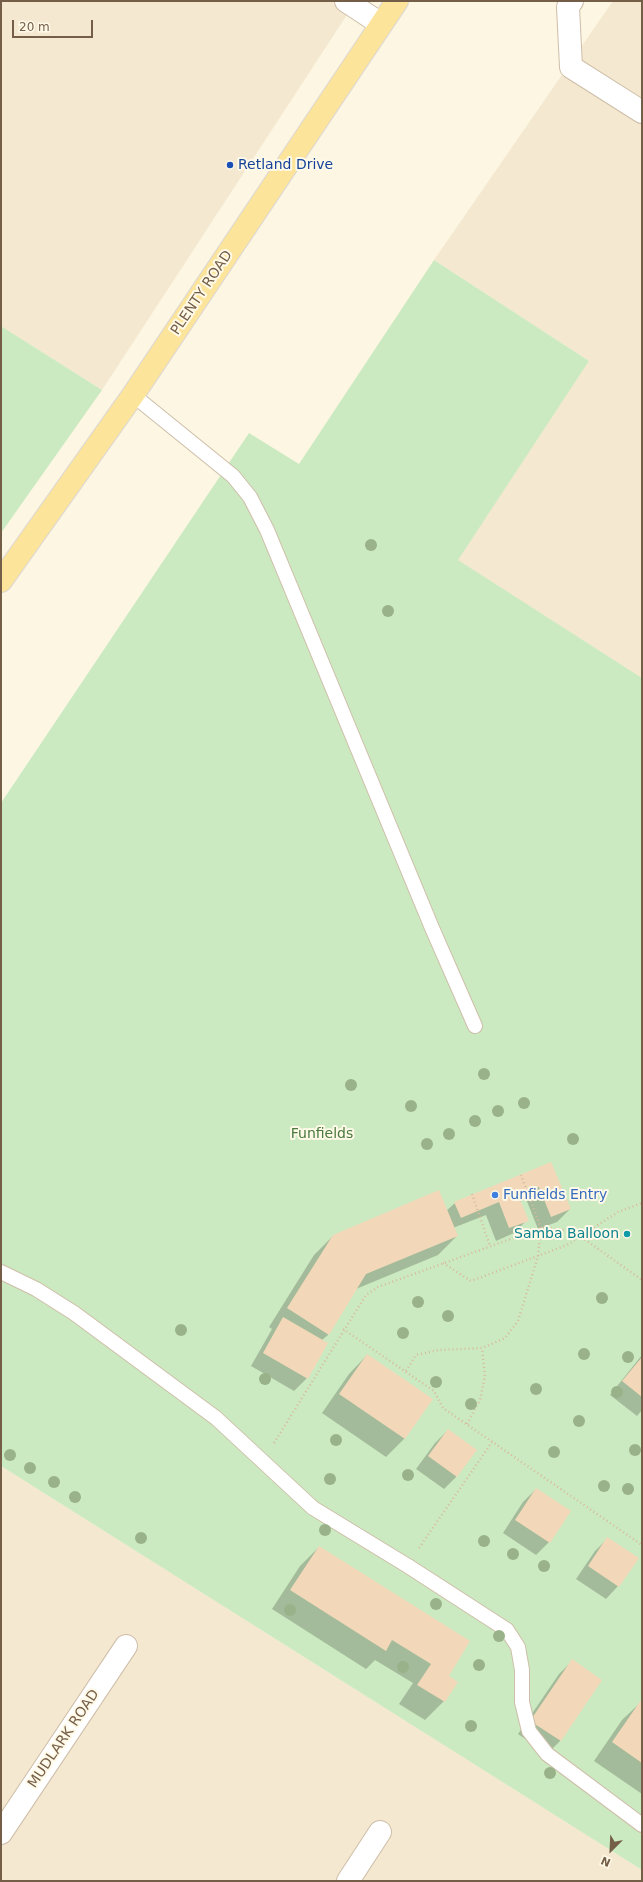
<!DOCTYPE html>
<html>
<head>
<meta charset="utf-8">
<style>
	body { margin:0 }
	#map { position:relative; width:643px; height:1882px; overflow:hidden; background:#fcf6e2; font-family:"DejaVu Sans",sans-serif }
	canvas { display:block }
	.frame { position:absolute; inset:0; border:2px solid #745e48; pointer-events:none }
	.north { position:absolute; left:591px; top:1830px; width:40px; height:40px; -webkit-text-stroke:3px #fff9e8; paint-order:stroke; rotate:204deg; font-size:11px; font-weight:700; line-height:16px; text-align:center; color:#745e48 }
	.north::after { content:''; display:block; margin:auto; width:14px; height:18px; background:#745e48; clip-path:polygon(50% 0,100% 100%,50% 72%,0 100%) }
	.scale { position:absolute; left:12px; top:20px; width:81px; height:18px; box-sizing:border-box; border:2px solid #745e48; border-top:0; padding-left:5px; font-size:12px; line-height:14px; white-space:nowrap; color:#745e48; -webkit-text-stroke:3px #fff9e8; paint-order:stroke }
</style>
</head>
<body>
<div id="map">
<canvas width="643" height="1882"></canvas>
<div class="frame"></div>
<div class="north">N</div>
<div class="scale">20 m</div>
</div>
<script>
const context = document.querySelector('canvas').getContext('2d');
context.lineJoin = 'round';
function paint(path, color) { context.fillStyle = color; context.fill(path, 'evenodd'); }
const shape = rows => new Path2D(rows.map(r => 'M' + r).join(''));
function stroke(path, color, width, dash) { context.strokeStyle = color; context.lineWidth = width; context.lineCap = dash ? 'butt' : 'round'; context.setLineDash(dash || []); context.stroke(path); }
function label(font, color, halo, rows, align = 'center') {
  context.font = font + ' "DejaVu Sans",sans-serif'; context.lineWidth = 4; context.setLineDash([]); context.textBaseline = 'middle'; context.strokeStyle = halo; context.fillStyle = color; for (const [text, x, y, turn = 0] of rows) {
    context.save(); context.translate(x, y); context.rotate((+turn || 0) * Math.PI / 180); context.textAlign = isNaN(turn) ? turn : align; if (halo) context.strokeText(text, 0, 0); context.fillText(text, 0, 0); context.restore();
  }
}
const residential = shape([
	[1,1,356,1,102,390,1,326],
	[613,1,642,1,642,678,457,560,589,361,434,260],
	[1,1466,642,1870,642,1881,1,1881]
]);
const green = shape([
	[434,260,589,361,458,560,642,678,642,1870,1,1466,1,803,249,433,299,464],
	[1,326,102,390,1,533]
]);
const shadow = shape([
	[551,1164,570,1209,557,1222,538,1229,526,1199,520,1202,527,1220,514,1233,496,1241,486,1215,453,1228,457,1236,438,1255,356,1289,328,1335,322,1340,307,1378,294,1391,251,1366,272,1329,269,1327,314,1255,333,1236,446,1211,455,1203],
	[367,1355,432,1399,404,1439,386,1457,322,1413,349,1374],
	[642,1355,642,1410,637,1416,610,1395],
	[448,1430,457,1476,444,1489,416,1469,435,1443],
	[536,1489,549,1542,536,1555,503,1533,523,1502],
	[608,1538,618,1586,606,1599,576,1579,595,1551],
	[319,1547,447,1676,444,1701,425,1720,399,1704,413,1683,375,1660,366,1669,272,1609,300,1566],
	[572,1661,601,1681,560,1741,547,1754,518,1734,559,1674],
	[641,1702,642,1703,642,1794,594,1761,622,1720]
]);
const building = shape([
	[551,1162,571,1209,551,1217,539,1187,518,1195,529,1221,509,1228,499,1202,461,1218,454,1202],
	[439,1190,458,1236,366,1274,329,1335,287,1308,333,1235],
	[283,1317,328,1343,308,1379,263,1353],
	[367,1354,433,1399,405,1439,339,1394],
	[642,1357,642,1397,622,1381],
	[448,1429,477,1450,457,1477,428,1456],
	[536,1488,571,1511,550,1543,515,1520],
	[607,1537,639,1558,619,1587,588,1566],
	[319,1546,470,1641,449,1676,458,1682,445,1702,417,1685,431,1664,392,1640,386,1651,290,1590],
	[572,1659,602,1680,561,1741,530,1721],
	[641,1700,642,1701,642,1763,612,1742]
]);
const path = shape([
	[472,1194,490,1246],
	[443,1263,471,1281,567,1245,618,1212,642,1203],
	[343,1329,434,1391,443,1408,642,1545],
	[406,1371,416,1355,439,1350,482,1348,505,1338,518,1321,538,1256,541,1228,521,1175],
	[467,1424,480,1400,485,1376,482,1348],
	[274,1443,366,1295,378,1287,541,1228,560,1229,580,1236,642,1280],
	[419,1548,492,1442]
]);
const service = shape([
	[133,395,233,476,250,497,267,530,432,928,475,1026],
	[1,1272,36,1289,74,1313,216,1418,313,1508,408,1566,507,1630,518,1647,522,1670,522,1702,529,1731,547,1754,642,1825]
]);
const minor = shape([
	[346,1,381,24],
	[572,1,568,7,571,67,642,112],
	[1,1833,126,1646],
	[348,1881,380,1832]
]);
const primary = shape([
	[1,581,133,395,397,1]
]);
const trees = [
	[371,545],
	[388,611],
	[484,1074],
	[351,1085],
	[524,1103],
	[411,1106],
	[498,1111],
	[475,1121],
	[449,1134],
	[573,1139],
	[427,1144],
	[602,1298],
	[418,1302],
	[448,1316],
	[181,1330],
	[403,1333],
	[584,1354],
	[628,1357],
	[265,1379],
	[436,1382],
	[536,1389],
	[617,1392],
	[471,1404],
	[579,1421],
	[336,1440],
	[635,1450],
	[554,1452],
	[10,1455],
	[30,1468],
	[408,1475],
	[330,1479],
	[54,1482],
	[604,1486],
	[628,1489],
	[75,1497],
	[325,1530],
	[141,1538],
	[484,1541],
	[513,1554],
	[544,1566],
	[436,1604],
	[290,1610],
	[499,1636],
	[479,1665],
	[403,1667],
	[471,1726],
	[550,1773]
];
const markers = [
	[230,165,4,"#1a4fb4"],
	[495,1195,4,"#3f7fe0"],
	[627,1234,4,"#0f9aa8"]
];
const transitNames = [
	["Retland Drive",238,165]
];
const streetNames = [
	["PLENTY ROAD",202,293,-56],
	["MUDLARK ROAD",64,1739,-56]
];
const parkNames = [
	["Funfields",322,1134]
];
const shopNames = [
	["Funfields Entry",503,1195]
];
const cultureNames = [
	["Samba Balloon",619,1234]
];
paint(residential, '#f4e8d0');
paint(green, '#cceac1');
paint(shadow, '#0003');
paint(building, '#f2d8b9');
stroke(service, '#cebea9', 16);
stroke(minor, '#cebea9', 24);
stroke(primary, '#ded8d3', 24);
stroke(path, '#d7bb9d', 2.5, [1, 3]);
stroke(service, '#fff', 14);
stroke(minor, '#fff', 22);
stroke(primary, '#fce49a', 22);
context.fillStyle = '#9ab289';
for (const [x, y] of trees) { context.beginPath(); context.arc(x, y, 6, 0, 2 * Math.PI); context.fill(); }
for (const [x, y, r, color] of markers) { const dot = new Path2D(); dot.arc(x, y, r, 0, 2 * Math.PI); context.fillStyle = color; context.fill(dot); stroke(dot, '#fff9e8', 1.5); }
label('14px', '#164399', '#fff9e8', transitNames, 'left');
label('14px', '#745e48', '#fff9e8', streetNames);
label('14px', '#4a7a40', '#fff9e8', parkNames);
label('14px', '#366cbe', '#fff9e8', shopNames, 'left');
label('14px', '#0d838f', '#fff9e8', cultureNames, 'right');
</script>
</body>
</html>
